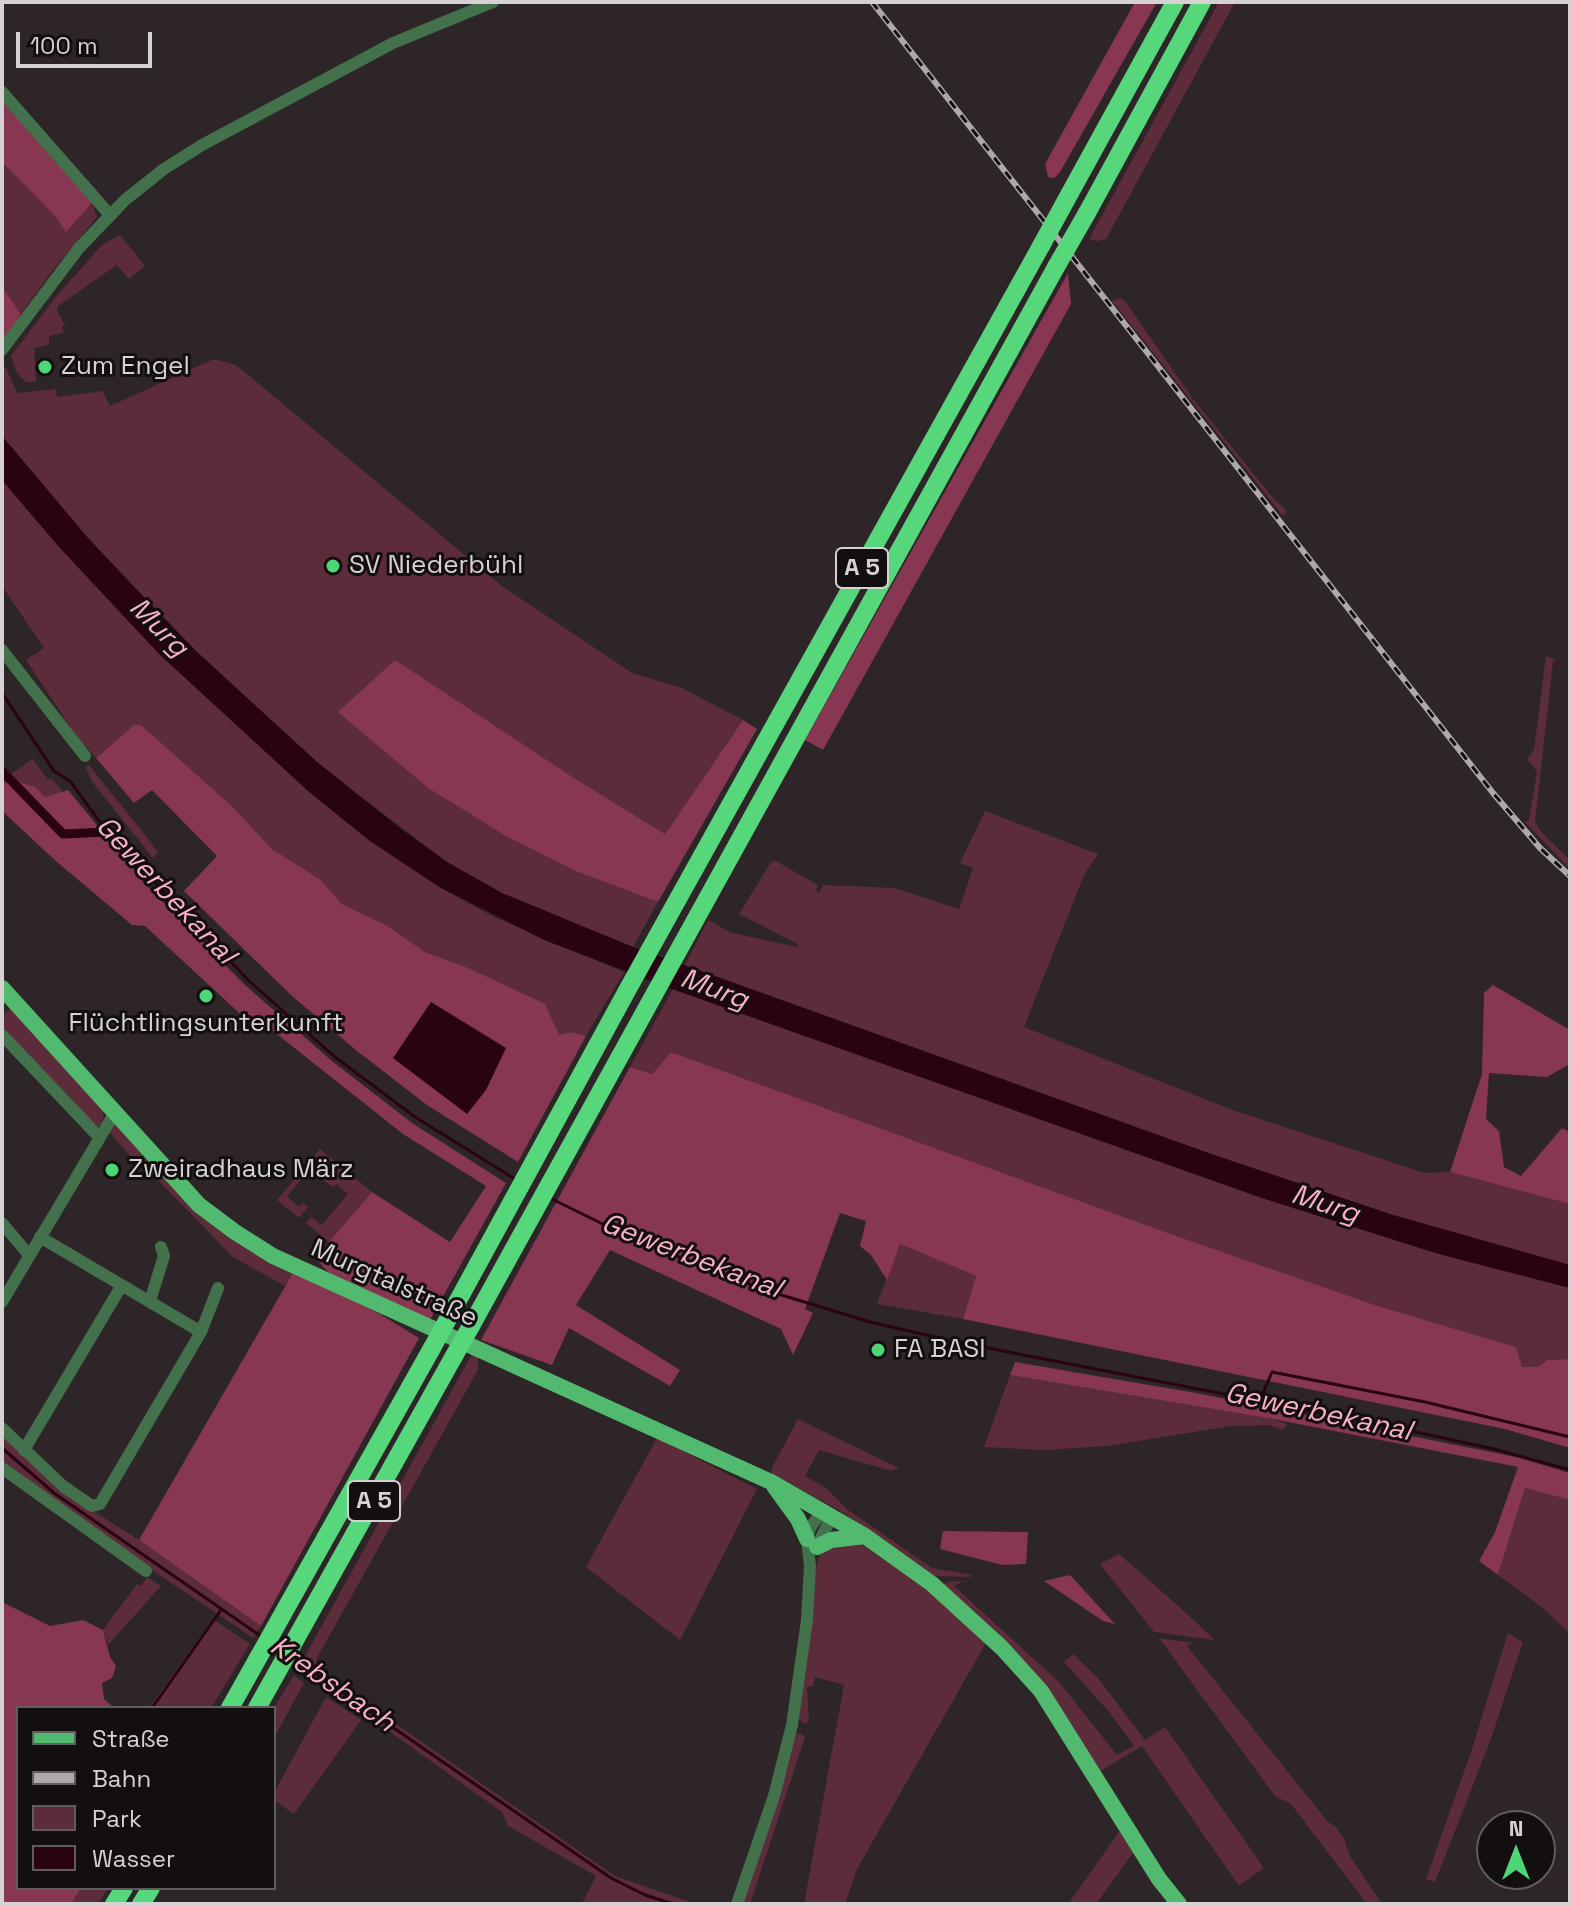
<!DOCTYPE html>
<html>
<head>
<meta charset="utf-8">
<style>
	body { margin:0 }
	#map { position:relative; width:1572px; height:1906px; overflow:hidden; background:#2d2527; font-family:"Space Grotesk",sans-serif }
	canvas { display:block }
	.frame { position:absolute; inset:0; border:4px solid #d6d1d2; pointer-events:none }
	.legend { position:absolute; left:16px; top:1706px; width:260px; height:184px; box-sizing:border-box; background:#130f10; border:2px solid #615d5e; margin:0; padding:10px 14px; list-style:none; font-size:24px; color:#d6d1d2 }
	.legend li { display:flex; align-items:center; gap:16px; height:40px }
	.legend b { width:40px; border:2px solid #615d5e }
	.north { position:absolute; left:1476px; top:1810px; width:80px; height:80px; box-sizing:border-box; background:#130f10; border:2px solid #615d5e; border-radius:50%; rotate:0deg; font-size:22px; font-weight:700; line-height:32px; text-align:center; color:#d6d1d2 }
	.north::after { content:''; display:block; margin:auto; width:28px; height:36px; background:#4dd676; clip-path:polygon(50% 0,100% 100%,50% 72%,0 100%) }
	.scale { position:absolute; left:16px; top:32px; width:136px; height:36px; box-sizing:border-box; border:4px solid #d6d1d2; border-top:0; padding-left:10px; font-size:24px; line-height:28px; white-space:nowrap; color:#d6d1d2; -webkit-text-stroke:6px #130f10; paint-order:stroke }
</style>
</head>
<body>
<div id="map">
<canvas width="1572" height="1906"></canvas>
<div class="frame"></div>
<ul class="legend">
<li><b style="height:10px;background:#52ba6e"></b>Straße</li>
<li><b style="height:10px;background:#aea8a9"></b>Bahn</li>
<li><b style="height:22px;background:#5d2c3b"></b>Park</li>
<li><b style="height:22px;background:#2a0312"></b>Wasser</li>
</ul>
<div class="north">N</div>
<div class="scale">100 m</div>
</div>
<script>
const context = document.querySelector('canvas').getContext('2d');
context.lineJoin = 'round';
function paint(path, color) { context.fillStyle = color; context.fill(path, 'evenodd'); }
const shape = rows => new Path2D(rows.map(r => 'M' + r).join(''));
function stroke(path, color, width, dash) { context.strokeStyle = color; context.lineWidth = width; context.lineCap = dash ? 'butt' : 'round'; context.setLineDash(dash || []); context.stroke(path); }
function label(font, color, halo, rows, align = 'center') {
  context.font = font + ' "Space Grotesk",sans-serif'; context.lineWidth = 6; context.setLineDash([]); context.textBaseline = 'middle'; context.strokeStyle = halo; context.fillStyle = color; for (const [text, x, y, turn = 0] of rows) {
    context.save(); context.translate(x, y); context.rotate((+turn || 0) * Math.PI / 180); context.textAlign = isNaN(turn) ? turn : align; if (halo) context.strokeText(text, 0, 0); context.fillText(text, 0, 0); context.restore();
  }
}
const green = shape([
	[1219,2,1235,2,1106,239,1098,241,1089,239],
	[2,162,57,218,67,231,92,203,97,217,50,274,21,314,2,287],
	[120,235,145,266,129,279,117,265,58,306,57,310,65,325,62,326,64,333,49,336,49,345,34,348,36,382,26,382,17,373,11,356,54,299,102,245],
	[1120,298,1125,301,1193,399,1273,498,1287,511,1283,516,1112,301],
	[214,359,236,365,502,586,632,673,682,688,743,720,665,834,571,776,339,712,428,788,504,835,578,872,658,902,633,947,502,893,447,862,360,796,317,762,196,651,88,538,2,436,2,369,6,368,17,393,56,389,57,397,103,391,110,406],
	[2,480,59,547,308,791,370,841,441,888,494,917,624,972,586,1036,571,1032,559,1035,466,967,425,952,388,926,342,904,321,880,271,848,232,806,141,725,135,724,96,758,77,737,26,660,44,648,2,586],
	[1546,656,1556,660,1553,662,1535,822,1542,833,1570,860,1570,869,1525,822,1529,820,1537,772,1527,759,1534,750],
	[33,759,48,780,51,778,63,792,44,797,2,784,2,780],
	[88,764,146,836,158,853,153,858,93,783,86,769],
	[985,811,1098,854,1084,875,1024,1027,1232,1110,1425,1173,1450,1172,1570,1204,1570,1265,1393,1215,1214,1155,685,965,708,920,732,933,798,947,798,944,739,914,771,862,776,861,818,885,816,891,819,893,823,885,894,888,959,909,973,868,960,863],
	[673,989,1262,1198,1439,1254,1570,1288,1570,1359,1547,1360,1538,1367,1522,1368,1516,1347,1378,1306,1168,1233,671,1052,652,1074,630,1067],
	[11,1008,102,1108,104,1116,100,1126,92,1126,2,1027,2,1016],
	[114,1125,118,1125,156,1165,294,1271,285,1286,233,1257,149,1171,133,1159,110,1133],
	[320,1149,372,1192,329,1242,306,1223,311,1217,322,1225,348,1194,336,1184,333,1187,323,1180,326,1175,314,1165,287,1196,299,1207,303,1203,308,1207,299,1218,277,1200],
	[900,1244,976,1276,963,1319,877,1304],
	[472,1354,478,1357,478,1370,317,1658,315,1668,615,1876,696,1904,582,1904,596,1876,508,1826,502,1812,299,1667],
	[1010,1375,1273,1419,1288,1424,1282,1430,1270,1425,1231,1426,1107,1446,1044,1450,984,1447],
	[798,1419,899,1468,891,1471,819,1450,805,1476,826,1488,848,1510,932,1568,971,1575,971,1577,933,1576,844,1513,772,1474,772,1468],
	[2,1436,57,1488,139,1540,261,1626,253,1638,149,1568,21,1476,2,1460],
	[657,1438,757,1489,680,1640,586,1567],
	[1525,1488,1570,1500,1570,1634,1543,1608,1498,1575],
	[859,1542,955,1608,987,1641,857,1869,845,1904,804,1904,844,1685,815,1677,813,1686,807,1687,809,1722,804,1724,798,1718,814,1579,818,1559,824,1549],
	[1119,1554,1175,1603,1215,1640,1154,1632,1100,1564],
	[147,1577,161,1586,108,1645,103,1630,137,1584,141,1586],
	[963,1581,954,1586,1059,1682,1117,1755,1134,1746,1110,1713,1064,1662,1073,1654,1098,1678,1145,1740,1165,1727,1264,1868,1239,1886,1142,1746,1099,1772,1029,1668,976,1613,943,1585,947,1582],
	[213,1619,250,1644,211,1708,149,1708],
	[1508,1633,1523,1642,1491,1739,1435,1882,1426,1879,1471,1752],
	[1159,1638,1193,1643,1187,1646,1328,1822,1335,1826,1344,1839,1350,1856,1382,1904,1367,1904,1291,1804,1275,1796],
	[294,1675,304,1683,274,1738,274,1708],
	[326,1697,361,1720,294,1814,274,1800,274,1793],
	[800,1733,805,1737,750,1904,742,1904,795,1735],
	[1122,1828,1136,1849,1096,1904,1068,1904],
	[81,1888,108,1888,98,1904,71,1904]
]);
const forest = shape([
	[1135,2,1157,2,1060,172,1054,178,1048,177,1045,164],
	[2,98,92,203,66,232,57,218,2,162],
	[1068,273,1071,304,823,750,805,740],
	[2,287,21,314,2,344],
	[395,660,571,776,665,834,743,720,757,729,658,902,578,872,504,835,428,788,338,712],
	[135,724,141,725,232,806,271,848,321,880,342,904,388,926,425,952,466,967,545,1004,559,1035,571,1032,586,1036,518,1162,427,1105,357,1051,292,996,184,891,217,856,152,790,134,803,96,758],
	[14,781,35,787,45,797,68,790,148,887,245,985,332,1061,412,1123,506,1183,430,1320,329,1273,315,1258,372,1192,450,1242,486,1186,403,1134,273,1031,248,1021,145,926,132,925,57,862,2,811,2,784],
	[1493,985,1570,1030,1568,1065,1547,1077,1489,1073,1486,1119,1499,1131,1504,1167,1521,1176,1562,1128,1570,1132,1570,1204,1450,1172,1482,1074,1484,993],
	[671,1052,1168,1233,1378,1306,1516,1347,1522,1367,1538,1367,1547,1360,1570,1359,1570,1448,1505,1429,963,1319,976,1276,900,1244,887,1280,871,1255,860,1246,866,1221,840,1213,805,1309,813,1313,793,1355,781,1329,610,1250,576,1305,680,1370,670,1386,569,1328,552,1365,481,1340,630,1067,652,1074],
	[294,1271,380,1314,419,1338,261,1626,139,1540],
	[1015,1362,1196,1393,1516,1457,1570,1473,1570,1500,1525,1488,1498,1575,1479,1561,1495,1532,1518,1467,1273,1419,1010,1375],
	[943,1531,1028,1532,1026,1564,1002,1565,940,1549],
	[1070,1575,1115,1624,1103,1621,1044,1581],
	[2,1602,50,1626,83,1620,103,1630,110,1657,116,1666,112,1678,102,1683,104,1699,114,1708,18,1708,18,1888,81,1888,71,1904,2,1904]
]);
const water = shape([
	[2,436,88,538,134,587,196,651,257,707,317,762,401,829,447,862,502,893,633,947,1214,1155,1393,1215,1570,1265,1570,1288,1439,1254,1262,1198,672,989,544,940,441,888,370,841,308,791,159,654,59,547,2,480],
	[431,1002,506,1048,486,1090,467,1114,393,1058]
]);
const stream = shape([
	[2,693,54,771,70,781,107,832,248,980,335,1057,415,1117,515,1179],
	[550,1198,625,1235,681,1258,765,1290,870,1322,952,1341,1383,1425,1494,1449,1570,1470],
	[1260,1400,1272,1372,1425,1402,1570,1437],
	[2,1448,54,1493,262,1637],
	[291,1657,611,1878,645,1895,673,1904],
	[152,1708,221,1610]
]);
const canal = shape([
	[2,771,63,834,107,832]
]);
const minor = shape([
	[2,92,110,215],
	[2,350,79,248,125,200,164,169,202,145,393,43,493,2],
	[2,650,85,756],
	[2,1035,99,1137],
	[2,1223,29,1255],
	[40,1237,201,1332],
	[150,1301,164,1256,161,1247],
	[2,1302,114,1114],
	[2,1428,63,1486,92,1506,100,1504,201,1332,218,1288],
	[24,1450,122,1285],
	[2,1468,146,1571],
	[816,1548,832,1516],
	[737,1904,774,1796,792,1725,807,1620,810,1566,807,1539,810,1528,823,1510]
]);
const major = shape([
	[2,988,199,1205,235,1232,273,1256,771,1482,865,1536,932,1584,1002,1648,1041,1691,1159,1879,1179,1904],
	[774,1486,798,1519,807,1539],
	[817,1547,831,1540,865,1536]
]);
const highway = shape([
	[1070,193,1175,2],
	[1087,213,1202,2],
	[449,1317,629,987,1041,246],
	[471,1326,1056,267],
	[230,1708,432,1348],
	[257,1708,454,1356],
	[114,1904,124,1888],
	[141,1904,151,1888]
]);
const rail = shape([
	[872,2,1493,793,1540,848,1570,876]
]);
const highwayBridge = shape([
	[1041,246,1070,193],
	[1056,267,1087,213],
	[432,1348,449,1317],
	[454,1356,471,1326]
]);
const markers = [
	[45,367,8,"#4dd676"],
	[333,566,8,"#4dd676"],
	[206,996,8,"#4dd676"],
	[112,1170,8,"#4dd676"],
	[878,1350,8,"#4dd676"]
];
const shields = [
	[862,568,52],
	[374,1501,52]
];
const shieldNames = [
	["A 5",862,568],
	["A 5",374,1501]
];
const poiNames = [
	["Zum Engel",61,367],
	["SV Niederbühl",349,566],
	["Flüchtlingsunterkunft",206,1024,"center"],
	["Zweiradhaus März",128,1170],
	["FA BASI",894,1350]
];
const streetNames = [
	["Murgtalstraße",394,1284,24]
];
const waterNames = [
	["Murg",158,628,45],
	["Gewerbekanal",165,891,47],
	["Murg",714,990,20],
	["Murg",1325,1205,18],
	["Gewerbekanal",691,1257,21],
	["Gewerbekanal",1318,1413,12],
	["Krebsbach",332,1685,35]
];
paint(green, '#5d2c3b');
paint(forest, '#873751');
paint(water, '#2a0312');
stroke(stream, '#2a0312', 3);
stroke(canal, '#2a0312', 9);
stroke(minor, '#42714c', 12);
stroke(major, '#52ba6e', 16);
stroke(highway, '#56d77b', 18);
stroke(rail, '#aea8a9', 6);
stroke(rail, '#130f10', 3, [9]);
stroke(highwayBridge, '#56d77b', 18);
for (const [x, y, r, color] of markers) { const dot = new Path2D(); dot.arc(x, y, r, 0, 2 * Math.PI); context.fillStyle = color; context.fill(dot); stroke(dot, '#130f10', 3); }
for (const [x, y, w] of shields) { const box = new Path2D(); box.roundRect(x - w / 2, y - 20, w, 40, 6); context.fillStyle = '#130f10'; context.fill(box); stroke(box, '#d6d1d2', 2); }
label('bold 24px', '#d6d1d2', null, shieldNames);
label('26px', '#d6d1d2', '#130f10', poiNames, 'left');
label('26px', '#d6d1d2', '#130f10', streetNames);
label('italic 28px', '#f8b1c3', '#130f10', waterNames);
</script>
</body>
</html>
